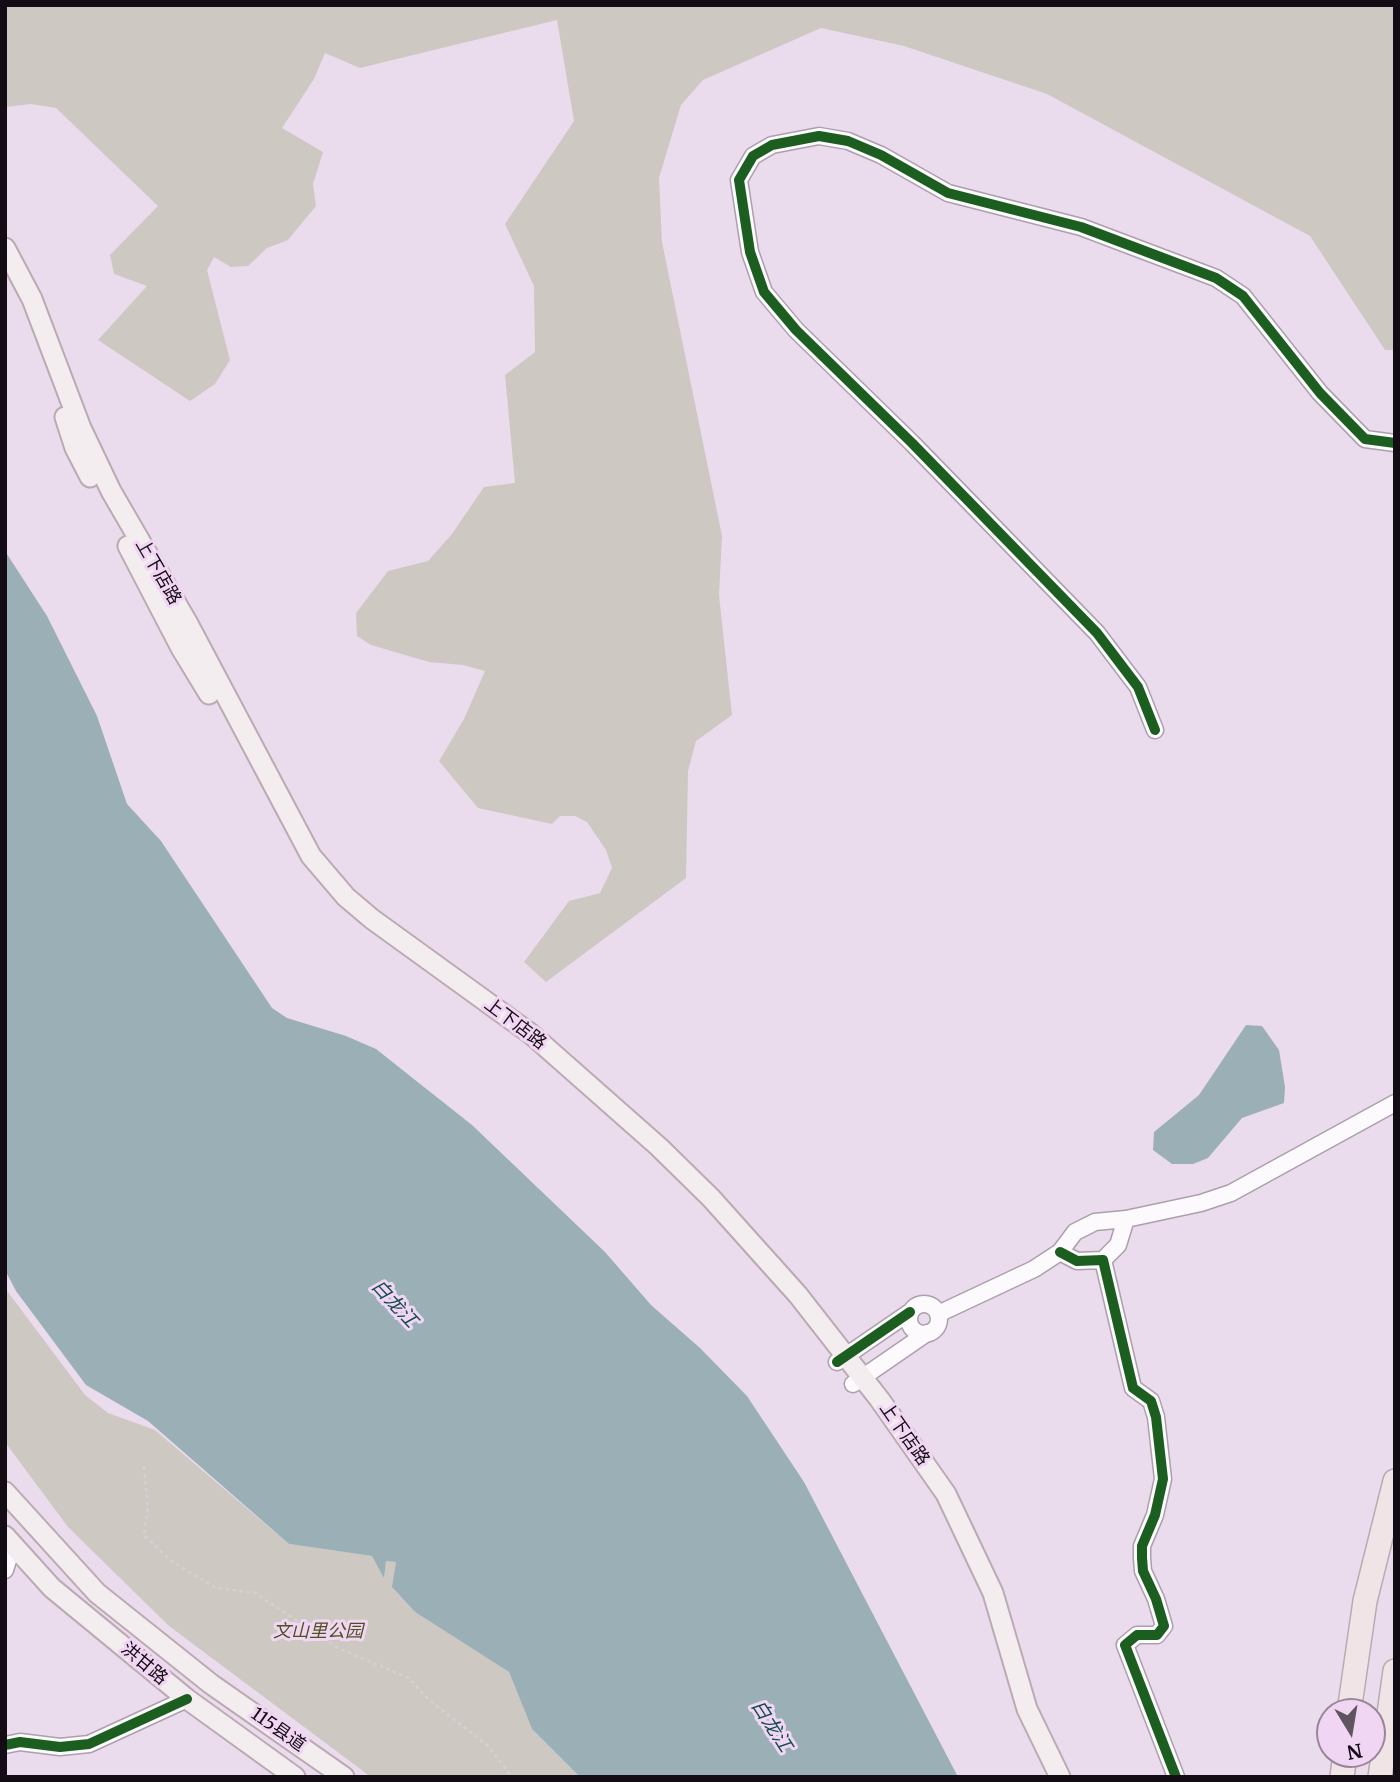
<!DOCTYPE html>
<html>
<head>
<meta charset="utf-8">
<style>
	body { margin:0 }
	#map { position:relative; width:1400px; height:1782px; overflow:hidden; background:#ebdced; font-family:Merriweather,serif }
	canvas { display:block }
	.frame { position:absolute; inset:0; border:7px solid #140c15; pointer-events:none }
	.north { position:absolute; left:1316px; top:1698px; width:70px; height:70px; box-sizing:border-box; background:#f1d6f3; border:2px solid #99859a; border-radius:50%; rotate:169deg; font-size:19px; font-weight:700; line-height:28px; text-align:center; color:#140c15 }
	.north::after { content:''; display:block; margin:auto; width:24px; height:32px; background:#5f5561; clip-path:polygon(50% 0,100% 100%,50% 72%,0 100%) }
</style>
</head>
<body>
<div id="map">
<canvas width="1400" height="1782"></canvas>
<div class="frame"></div>
<div class="north">N</div>
</div>
<script>
const context = document.querySelector('canvas').getContext('2d');
context.lineJoin = 'round';
function paint(path, color) { context.fillStyle = color; context.fill(path, 'evenodd'); }
const shape = rows => new Path2D(rows.map(r => 'M' + r).join(''));
function stroke(path, color, width, dash) { context.strokeStyle = color; context.lineWidth = width; context.lineCap = dash ? 'butt' : 'round'; context.setLineDash(dash || []); context.stroke(path); }
function label(font, color, halo, rows, align = 'center') {
  context.font = font + ' Merriweather,"Noto Sans SC",serif'; context.lineWidth = 6; context.setLineDash([]); context.textBaseline = 'middle'; context.strokeStyle = halo; context.fillStyle = color; for (const [text, x, y, turn = 0] of rows) {
    context.save(); context.translate(x, y); context.rotate((+turn || 0) * Math.PI / 180); context.textAlign = isNaN(turn) ? turn : align; if (halo) context.strokeText(text, 0, 0); context.fillText(text, 0, 0); context.restore();
  }
}
const green = shape([
	[5,5,1395,5,1395,350,1385,350,1310,236,1047,94,904,46,821,28,703,80,681,105,659,178,662,242,722,536,719,595,732,715,696,741,688,771,686,878,546,982,524,962,569,901,600,893,612,868,606,850,587,822,575,816,560,816,552,824,478,808,439,761,464,719,485,671,463,665,429,662,371,645,357,636,356,613,388,571,428,561,452,534,484,487,515,483,505,375,535,352,534,286,505,224,574,121,557,20,360,68,325,53,314,79,282,128,323,152,313,184,316,206,288,240,267,248,248,266,231,267,214,257,207,270,230,360,215,384,190,401,98,340,147,286,114,274,110,255,158,206,56,108,31,104,5,107],
	[5,1288,85,1395,108,1413,155,1430,289,1544,372,1556,384,1576,386,1561,396,1562,393,1588,415,1612,509,1672,532,1729,580,1777,371,1777,169,1626,68,1527,5,1442]
]);
const water = shape([
	[5,551,47,616,97,716,127,804,161,841,272,1008,287,1018,346,1036,376,1049,472,1125,605,1252,651,1305,700,1348,747,1396,804,1482,958,1777,580,1777,532,1729,509,1672,415,1612,392,1587,396,1562,386,1561,384,1578,372,1556,289,1544,148,1421,86,1385,16,1291,5,1270],
	[1246,1025,1262,1026,1279,1050,1285,1087,1284,1103,1242,1118,1208,1158,1193,1164,1172,1164,1153,1150,1154,1132,1199,1095]
]);
const path = shape([
	[144,1467,148,1507,144,1535,171,1561,216,1588,255,1593,338,1648,409,1678,429,1700,487,1745,512,1777]
]);
const minor = shape([
	[1155,730,1138,687,1097,633,912,443,796,330,764,292,750,252,739,180,753,156,772,145,819,136,848,141,881,155,948,193,1081,227,1216,278,1243,296,1320,393,1365,439,1395,443],
	[1060,1252,1077,1261,1103,1260,1133,1388,1151,1401,1156,1417,1163,1479,1155,1515,1142,1546,1142,1558,1143,1571,1156,1599,1164,1626,1157,1635,1137,1635,1125,1645,1176,1777],
	[1103,1260,1118,1245,1126,1219],
	'909 1319a15 15 0 1 1 30 0a15 15 0 1 1-30 0Z',
	[938,1314,1034,1269,1060,1252,1075,1232,1095,1222,1126,1219,1201,1203,1231,1193,1395,1103],
	[837,1362,910,1312],
	[853,1384,927,1333],
	[5,1570,13,1544],
	[5,1745,20,1742,60,1747,89,1744,187,1699]
]);
const major = shape([
	[5,248,32,299,81,428,111,491,187,622,311,856,346,897,372,919,531,1034,659,1147,711,1198,798,1295,880,1400,946,1494,993,1593,1027,1709,1060,1777],
	[65,417,75,448,90,477],
	[128,546,181,648,209,694],
	[5,1492,97,1593,211,1684,344,1777],
	[5,1536,52,1588,187,1699,295,1777]
]);
const highway = shape([
	[1349,1712,1365,1601,1395,1481],
	[1342,1777,1345,1754],
	[1380,1777,1395,1671]
]);
const cycleway = shape([
	[1155,730,1138,687,1097,633,912,443,796,330,764,292,750,252,739,180,753,156,772,145,819,136,848,141,881,155,948,193,1081,227,1216,278,1243,296,1320,393,1365,439,1395,443],
	[1060,1252,1077,1261,1103,1260,1133,1388,1151,1401,1156,1417,1163,1479,1155,1515,1142,1546,1142,1558,1143,1571,1156,1599,1164,1626,1157,1635,1137,1635,1125,1645,1176,1777],
	[837,1362,910,1312],
	[5,1745,20,1742,60,1747,89,1744,187,1699]
]);
const streetNames = [
	["上下店路",158,572,60],
	["上下店路",515,1024,37],
	["上下店路",904,1434,55],
	["洪甘路",144,1664,40],
	["115县道",278,1730,35]
];
const parkNames = [
	["文山里公园",318,1632]
];
const waterNames = [
	["白龙江",394,1304,47],
	["白龙江",771,1726,57]
];
paint(green, '#cdc8c2');
paint(water, '#9ab0b6');
stroke(minor, '#aba0ac', 19);
stroke(major, '#bbaab2', 23);
stroke(highway, '#bbaab2', 26);
stroke(path, '#d4d0d4', 2.5, [3.5, 3.5]);
stroke(minor, '#fcfafc', 16);
stroke(major, '#f4edf0', 19);
stroke(highway, '#f0e4e6', 23);
stroke(cycleway, '#1b5e20', 10);
label('18px', '#140c15', '#f1d6f3', streetNames);
label('italic 18px', '#4e5220', '#f1d6f3', parkNames);
label('italic 19px', '#114b4e', '#f1d6f3', waterNames);
</script>
</body>
</html>
